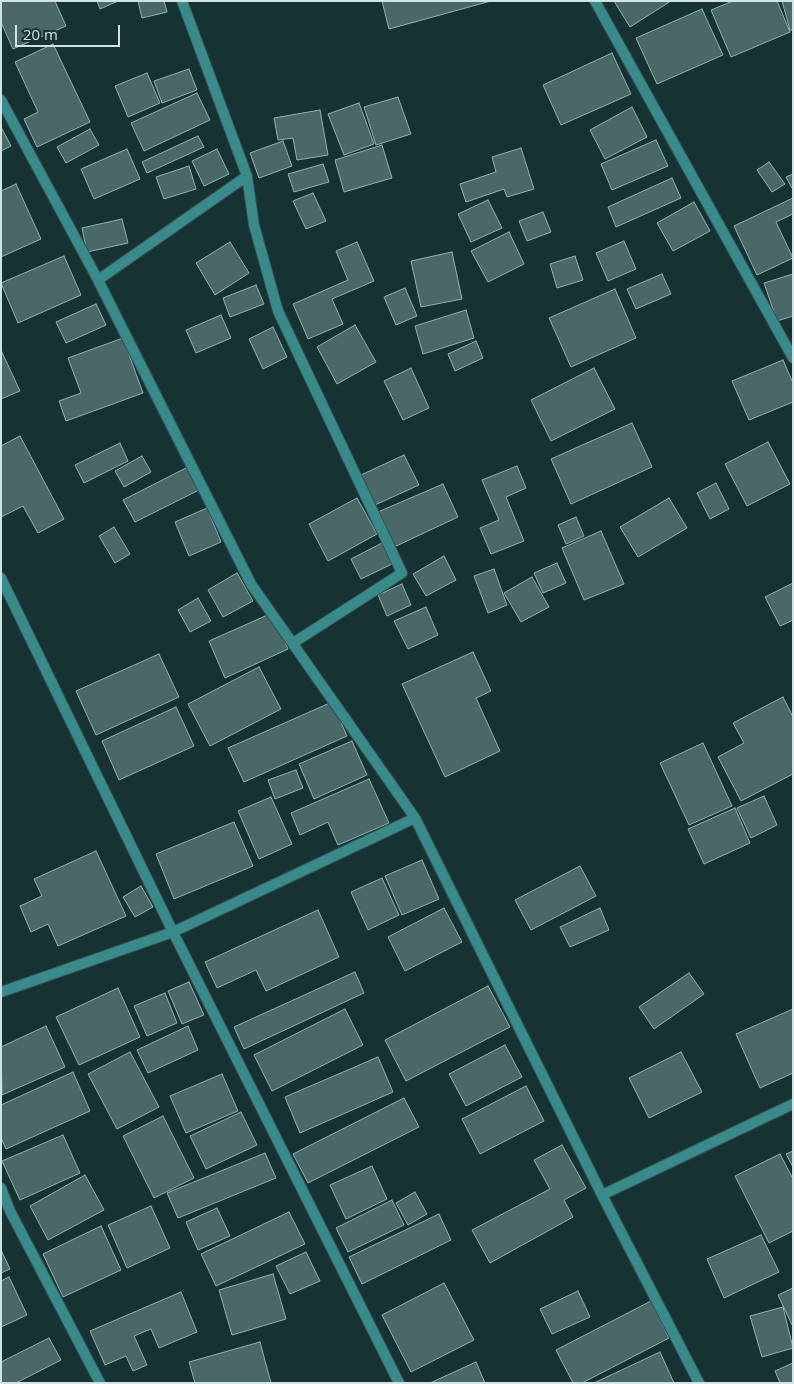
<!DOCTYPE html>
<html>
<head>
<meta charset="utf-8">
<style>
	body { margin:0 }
	#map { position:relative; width:794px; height:1384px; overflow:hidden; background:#163233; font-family:"Open Sans",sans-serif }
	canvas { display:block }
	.frame { position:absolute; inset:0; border:2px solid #d3e3e3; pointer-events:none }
	.scale { position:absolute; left:15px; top:25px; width:105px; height:22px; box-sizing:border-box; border:2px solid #d3e3e3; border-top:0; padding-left:6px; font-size:15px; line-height:18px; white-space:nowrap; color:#d3e3e3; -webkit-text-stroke:4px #163233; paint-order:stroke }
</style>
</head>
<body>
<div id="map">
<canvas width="794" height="1384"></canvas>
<div class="frame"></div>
<div class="scale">20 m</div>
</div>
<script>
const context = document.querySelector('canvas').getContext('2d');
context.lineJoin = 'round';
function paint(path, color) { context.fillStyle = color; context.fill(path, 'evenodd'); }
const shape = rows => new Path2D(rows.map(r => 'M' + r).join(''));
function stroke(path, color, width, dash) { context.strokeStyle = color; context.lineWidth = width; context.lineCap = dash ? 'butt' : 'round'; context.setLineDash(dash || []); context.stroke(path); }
const building = shape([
	[1,1,55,1,66,26,13,49,1,22,1,1],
	[97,1,118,1,100,9,97,1],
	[138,1,164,1,167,12,142,18,138,1],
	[382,1,491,1,389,29,382,1],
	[614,1,671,1,630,27,614,1],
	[733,1,777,1,790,32,731,57,711,10,733,1],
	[782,1,793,1,793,30,790,30,782,1],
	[702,9,723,55,657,84,636,38,702,9],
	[53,44,90,122,37,147,24,119,38,112,15,62,53,44],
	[612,53,631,94,561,125,543,85,612,53],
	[189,69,197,90,162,103,154,81,189,69],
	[147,73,160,103,128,117,115,86,147,73],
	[197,93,210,120,144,151,131,123,197,93],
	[398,97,411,134,376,145,364,107,398,97],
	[359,103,374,144,344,155,328,114,359,103],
	[632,107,647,137,605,159,590,130,632,107],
	[320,110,328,155,297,160,293,138,278,140,274,118,320,110],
	[1,127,11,146,1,151,1,127],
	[90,129,99,145,66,163,57,147,90,129],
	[198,136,204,147,147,173,142,162,198,136],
	[656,140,668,166,612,190,601,164,656,140],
	[283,141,292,166,259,178,250,153,283,141],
	[382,145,392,178,344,192,335,160,382,145],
	[521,148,534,189,507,197,504,189,466,202,460,184,496,172,492,157,521,148],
	[127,149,140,179,94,199,81,169,127,149],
	[217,149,229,174,204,186,192,161,217,149],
	[769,162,785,184,772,192,757,170,769,162],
	[323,164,329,182,294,192,288,174,323,164],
	[189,166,196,189,164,199,156,177,189,166],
	[793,174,793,190,786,177,793,174],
	[672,178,681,198,616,227,608,207,672,178],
	[16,184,41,239,1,257,1,191,16,184],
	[313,193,326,221,306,229,293,201,313,193],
	[793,198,793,214,776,222,793,258,757,275,734,226,793,198],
	[488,200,502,228,471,242,458,214,488,200],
	[694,202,710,231,673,251,657,223,694,202],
	[543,212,551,232,527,241,519,221,543,212],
	[122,219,128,243,87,252,82,228,122,219],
	[509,232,524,264,488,282,471,251,509,232],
	[624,241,636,269,608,281,596,253,624,241],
	[230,242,249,273,215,295,196,263,230,242],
	[357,242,374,281,332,299,343,324,308,339,293,304,348,280,336,251,357,242],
	[452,252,462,299,421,307,411,261,452,252],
	[64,256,81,295,18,323,1,283,64,256],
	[575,256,583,280,557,288,550,264,575,256],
	[662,274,671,294,636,309,627,289,662,274],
	[793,274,793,316,777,321,764,283,793,274],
	[256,285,264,304,230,317,223,298,256,285],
	[405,288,417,316,396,325,384,297,405,288],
	[615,289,636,338,571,367,549,318,615,289],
	[96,304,106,325,66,343,56,322,96,304],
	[466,310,474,338,423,354,415,326,466,310],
	[221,315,231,338,196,353,186,330,221,315],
	[355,325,376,362,337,384,317,347,355,325],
	[273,327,287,357,263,369,249,339,273,327],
	[123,338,143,393,66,421,59,401,81,393,68,358,123,338],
	[476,341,483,358,455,371,448,354,476,341],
	[1,350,20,391,1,399,1,350],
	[783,360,793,383,793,402,749,420,732,381,783,360],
	[411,368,429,408,403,420,384,381,411,368],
	[594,368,615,409,551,441,531,400,594,368],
	[632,423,652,467,571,504,551,459,632,423],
	[20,436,64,519,38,533,23,506,1,517,1,446,20,436],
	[768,442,790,484,747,506,725,464,768,442],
	[120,443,128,461,84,483,75,465,120,443],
	[404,455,419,485,375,505,361,475,404,455],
	[142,456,151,472,124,487,115,471,142,456],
	[517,466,526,488,506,497,524,541,491,554,480,528,499,520,482,480,517,466],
	[188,467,199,490,135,522,123,500,188,467],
	[716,483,729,509,710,519,697,493,716,483],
	[443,484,458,517,394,547,378,512,443,484],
	[357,498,377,534,328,561,309,524,357,498],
	[669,498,687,528,638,557,620,527,669,498],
	[207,508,221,542,189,556,175,522,207,508],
	[576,517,584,536,566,544,558,525,576,517],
	[114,527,130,554,115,563,99,536,114,527],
	[601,531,624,584,584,600,562,548,601,531],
	[382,543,392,564,361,579,351,559,382,543],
	[444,556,456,580,426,596,413,574,444,556],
	[557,563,566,583,543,593,534,573,557,563],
	[494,569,507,605,488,613,474,576,494,569],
	[237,573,253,601,223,617,208,590,237,573],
	[532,577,549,607,521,622,504,593,532,577],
	[793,583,793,620,780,626,765,597,793,583],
	[402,584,411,605,387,616,378,595,402,584],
	[198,598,211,621,190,632,178,610,198,598],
	[426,607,438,635,408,649,394,621,426,607],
	[272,613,288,649,225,678,209,641,272,613],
	[473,652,491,691,476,698,500,751,445,777,402,684,473,652],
	[159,654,179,697,96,735,76,691,159,654],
	[259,667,281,709,210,746,188,704,259,667],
	[783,697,793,717,793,774,741,801,718,757,744,743,733,723,783,697],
	[332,702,347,736,244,782,228,748,332,702],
	[176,707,194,746,119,780,102,741,176,707],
	[352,741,367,775,314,799,299,764,352,741],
	[703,743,732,806,689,825,660,763,703,743],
	[296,770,303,788,275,799,268,780,296,770],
	[369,779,389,823,338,845,328,822,300,835,291,813,369,779],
	[764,796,777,825,751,838,737,808,764,796],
	[271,797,292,844,259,859,238,811,271,797],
	[735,808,750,843,704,864,688,829,735,808],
	[234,822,253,866,174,899,156,854,234,822],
	[96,851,126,916,58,946,48,924,31,932,20,906,42,896,34,879,96,851],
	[422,860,439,899,402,915,385,876,422,860],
	[580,866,596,896,531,930,515,900,580,866],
	[382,878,399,915,368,930,351,892,382,878],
	[141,886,153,907,135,917,123,897,141,886],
	[444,908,462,942,405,971,388,937,444,908],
	[600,908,609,930,570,947,560,927,600,908],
	[318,910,339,957,266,991,256,970,217,988,205,962,318,910],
	[355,972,364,993,244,1049,234,1027,355,972],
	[689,973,704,994,654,1029,639,1007,689,973],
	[189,982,204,1015,182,1024,168,991,189,982],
	[488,986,510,1027,406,1081,385,1040,488,986],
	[118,988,140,1037,79,1065,56,1017,118,988],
	[165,993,177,1023,147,1036,134,1006,165,993],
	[345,1009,363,1045,272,1091,254,1055,345,1009],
	[793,1009,793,1073,760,1088,736,1034,793,1009],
	[46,1026,65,1067,2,1095,1,1047,46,1026],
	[188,1026,198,1050,148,1073,137,1050,188,1026],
	[505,1045,522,1077,466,1106,449,1074,505,1045],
	[130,1052,159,1107,117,1129,88,1074,130,1052],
	[681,1052,702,1092,649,1118,629,1078,681,1052],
	[378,1057,393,1092,300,1133,285,1097,378,1057],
	[73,1072,90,1111,6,1149,1,1138,1,1105,73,1072],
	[222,1074,238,1111,186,1133,170,1096,222,1074],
	[526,1086,544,1121,480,1154,462,1119,526,1086],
	[404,1098,419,1127,308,1183,293,1154,404,1098],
	[241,1112,257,1145,206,1169,190,1136,241,1112],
	[163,1116,194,1178,154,1198,123,1136,163,1116],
	[63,1135,80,1173,20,1200,2,1161,63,1135],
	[562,1145,586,1188,564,1200,573,1217,490,1263,472,1230,550,1189,534,1160,562,1145],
	[793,1151,793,1167,786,1154,793,1151],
	[265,1153,276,1178,178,1218,167,1193,265,1153],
	[780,1154,793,1179,793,1231,769,1243,735,1176,780,1154],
	[372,1166,387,1199,346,1219,330,1185,372,1166],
	[85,1175,104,1210,48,1240,30,1206,85,1175],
	[415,1192,427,1214,408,1225,396,1203,415,1192],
	[392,1200,404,1225,348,1252,336,1228,392,1200],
	[151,1206,170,1248,127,1268,108,1225,151,1206],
	[217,1208,230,1236,198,1250,186,1222,217,1208],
	[289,1212,305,1244,216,1286,201,1254,289,1212],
	[439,1214,451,1240,362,1284,349,1257,439,1214],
	[101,1226,121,1270,63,1297,43,1254,101,1226],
	[761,1235,779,1272,724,1298,707,1259,761,1235],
	[1,1250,10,1269,1,1273,1,1250],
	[306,1252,320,1281,290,1294,276,1266,306,1252],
	[273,1274,286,1319,232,1335,219,1290,273,1274],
	[9,1277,27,1315,1,1327,1,1281,9,1277],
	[444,1283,474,1340,411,1372,382,1315,444,1283],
	[793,1288,793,1327,778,1295,793,1288],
	[578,1291,590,1317,552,1334,540,1309,578,1291],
	[181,1292,197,1332,159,1348,151,1329,134,1336,147,1365,133,1371,126,1356,105,1365,90,1331,181,1292],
	[651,1301,669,1338,582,1383,573,1383,556,1350,651,1301],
	[783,1307,793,1348,762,1357,750,1316,783,1307],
	[49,1338,61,1360,16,1383,1,1383,1,1362,49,1338],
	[260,1342,271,1383,195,1383,189,1362,260,1342],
	[660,1352,674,1383,594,1383,660,1352],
	[476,1362,485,1383,430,1383,476,1362],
	[793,1363,793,1383,780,1383,775,1371,793,1363]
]);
const minor = shape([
	[182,1,247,176,254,225,278,311,402,573,293,643],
	[595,1,793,358],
	[1,100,98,280,251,584,415,818,602,1195,699,1383],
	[98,280,247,176],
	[1,578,173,932,399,1383],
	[1,992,173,932,415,818],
	[602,1195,793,1104]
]);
const tertiary = shape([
	[1,1188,10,1211,100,1383]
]);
paint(building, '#4a6868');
stroke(building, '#93b3b3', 1);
stroke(minor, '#344e4f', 12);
stroke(tertiary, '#344e4f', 12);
stroke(minor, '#3a898b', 10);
stroke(tertiary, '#3a898b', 10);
</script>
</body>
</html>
